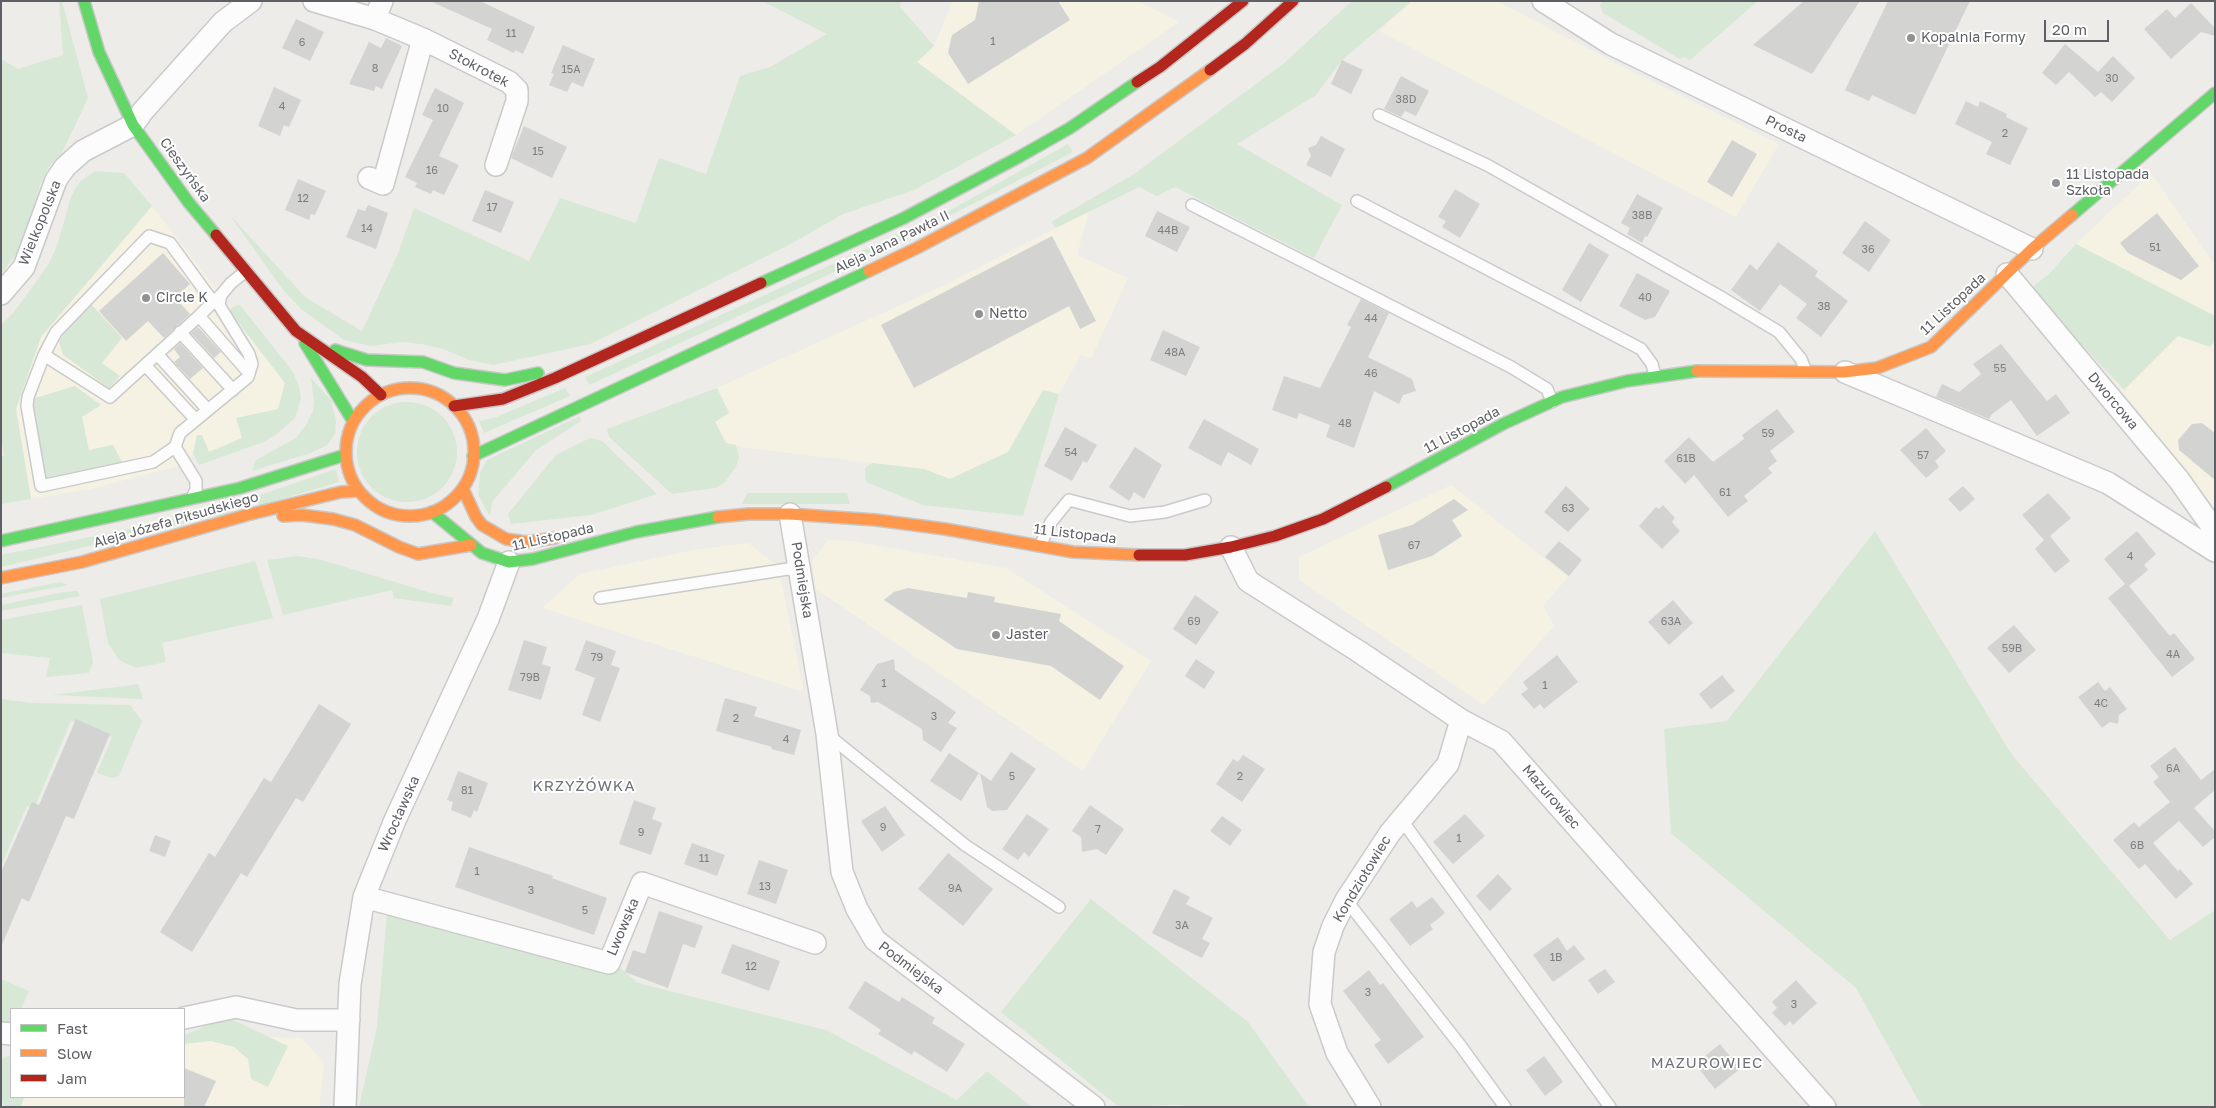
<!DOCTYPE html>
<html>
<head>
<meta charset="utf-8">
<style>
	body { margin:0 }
	#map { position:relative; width:2216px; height:1108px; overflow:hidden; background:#edece8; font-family:"Golos Text",sans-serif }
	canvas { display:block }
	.frame { position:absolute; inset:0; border:2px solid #5e6065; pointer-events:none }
	.legend { position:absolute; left:10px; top:1008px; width:175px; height:90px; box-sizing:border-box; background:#fff; border:1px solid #bfbfc1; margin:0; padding:6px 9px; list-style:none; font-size:15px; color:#5e6065 }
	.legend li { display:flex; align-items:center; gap:10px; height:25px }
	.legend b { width:25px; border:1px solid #bfbfc1 }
	.scale { position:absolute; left:2044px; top:20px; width:65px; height:22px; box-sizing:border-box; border:2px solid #5e6065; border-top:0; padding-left:6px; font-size:15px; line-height:18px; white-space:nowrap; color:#5e6065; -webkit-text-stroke:4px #fff; paint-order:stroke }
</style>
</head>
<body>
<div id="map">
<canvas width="2216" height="1108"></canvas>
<div class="frame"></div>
<ul class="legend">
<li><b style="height:6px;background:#63d668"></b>Fast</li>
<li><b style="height:6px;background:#ff974d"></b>Slow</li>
<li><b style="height:6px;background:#b3261e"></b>Jam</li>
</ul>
<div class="scale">20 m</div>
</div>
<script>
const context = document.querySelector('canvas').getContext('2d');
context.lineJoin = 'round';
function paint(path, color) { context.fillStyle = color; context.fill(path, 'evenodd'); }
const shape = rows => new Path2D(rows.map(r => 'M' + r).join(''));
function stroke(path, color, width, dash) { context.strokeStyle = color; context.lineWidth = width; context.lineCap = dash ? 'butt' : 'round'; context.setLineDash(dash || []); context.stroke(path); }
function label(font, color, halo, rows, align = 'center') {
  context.font = font + ' "Golos Text",sans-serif'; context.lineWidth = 4; context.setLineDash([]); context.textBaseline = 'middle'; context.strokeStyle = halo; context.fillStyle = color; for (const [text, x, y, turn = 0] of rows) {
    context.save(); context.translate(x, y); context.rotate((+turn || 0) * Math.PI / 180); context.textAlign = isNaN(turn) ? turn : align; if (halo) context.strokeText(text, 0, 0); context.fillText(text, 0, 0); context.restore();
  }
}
const commercial = shape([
	[953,1,1138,1,1179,22,1016,135,916,62,934,46],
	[1412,1,1497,1,1627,69,1779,144,1736,217,1379,31],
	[2151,173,2215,265,2215,509,2052,302,2080,246,2076,244],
	[152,206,231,308,231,313,285,383,278,409,237,418,242,438,209,452,202,435,197,435,193,453,186,464,90,489,31,499,16,409,41,337],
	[1089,211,1077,255,1128,278,1091,359,1081,355,1059,394,1043,390,1008,452,950,479,924,469,747,448,726,443,715,422,729,413,717,388,947,284],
	[1451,485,1568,577,1543,606,1554,626,1484,705,1299,580,1299,557],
	[829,540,851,541,1006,568,1151,661,1083,771,816,589,812,560],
	[748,543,778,566,804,692,542,608,580,574,693,550],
	[221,1036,302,1038,324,1063,319,1107,20,1107,23,1097,184,1097,184,1038]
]);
const green = shape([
	[59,1,62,1,88,98,62,153,48,168,40,185,26,235,19,250,1,274,1,59,18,69,63,55],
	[762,1,901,1,900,7,934,46,917,62,1016,135,914,190,843,214,789,245,590,344,493,365,469,360,443,349,421,344,402,342,371,346,344,340,301,309,284,291,229,214,305,297,362,331,397,256,414,208,529,261,560,198,636,223,659,158,706,174,740,76,770,67,827,34],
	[1352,1,1412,1,1342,60,1316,95,1237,144,1342,205,1314,258,1175,187,1157,196,1139,187,1056,228,1051,222,1134,174,1283,64],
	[1603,1,1758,1,1690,60,1684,57,1680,59,1603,13,1600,5],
	[1068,144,1073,152,895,244,589,385,585,377,949,211],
	[95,171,124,173,152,206,41,337,16,409,31,499,1,504,1,456,4,456,1,435,1,325,14,312,48,265,57,246,71,197,76,187,81,181],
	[2076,244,2215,316,2215,341,2210,347,2178,336,2124,390,2030,289,2049,274],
	[92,305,122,338,102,363,120,376,109,388,63,355,59,342,65,330,83,311],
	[237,305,240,305,293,372,299,387,301,399,295,418,278,433,264,442,199,465,193,453,197,435,202,435,209,452,242,438,236,418,278,409,285,383,231,313,231,308],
	[311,378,331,400,336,421,335,434,327,445,311,453,252,471,256,460,296,438,306,425,313,411,314,400],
	[75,386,101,405,82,417,89,450,113,445,123,464,46,483,29,400],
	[565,388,570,396,484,433,479,421,494,418],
	[717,388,729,413,715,422,726,443,736,445,739,458,736,467,724,483,715,488,672,494,609,437,607,429],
	[1043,390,1059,394,1023,516,923,505,866,482,865,468,872,463,924,469,950,479,1008,452],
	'357 452a50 50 0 1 1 100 0a50 50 0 1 1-100 0Z',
	[580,416,581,421,536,450,492,502,490,516,478,495,480,473,487,460],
	[590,438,602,441,657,494,591,515,511,524,508,514,556,455],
	[336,469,339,482,259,506,257,496],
	[747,493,847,493,850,504,742,504],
	[231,503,233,512,1,567,1,555,130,529],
	[1875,531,2012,755,2170,940,2215,910,2215,1107,1922,1107,1856,988,1671,833,1664,729,1727,721],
	[299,556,322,560,428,592,454,598,451,606,394,598,392,590,283,615,267,560],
	[255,561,273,618,162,643,166,662,136,668,119,660,108,643,100,599],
	[61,582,68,585,1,598,1,594],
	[77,591,80,596,1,611,1,605,64,592],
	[82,605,93,662,89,673,46,677,50,658,1,653,1,620],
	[138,684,143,699,52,695,125,686],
	[1,699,32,703,130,705,142,721,119,776,112,778,97,773,112,737,71,721,34,809,27,806,1,866],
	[1091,899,1248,1022,1309,1107,1198,1107,1177,1105,1119,1107,1001,1012],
	[387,914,619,967,638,983,826,1030,957,1100,987,1071,1032,1107,359,1107,377,1027],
	[1,979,29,991,21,1009,11,1009,11,1021,6,1023,1,1022],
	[229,1018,288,1046,268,1087,251,1079,248,1059,234,1047,211,1041,184,1044,184,1035,195,1031,215,1021],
	[11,1055,11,1097,24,1097,21,1107,4,1107,1,1098,1,1059]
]);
const building = shape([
	[430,1,480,1,535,27,523,54,515,50,514,53,487,40,492,29],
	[979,1,1058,1,1070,20,968,84,948,53,952,35,975,20],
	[1804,1,1860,1,1812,74,1753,45],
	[1888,1,1970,1,1915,115,1872,95,1869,101,1845,90],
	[2191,3,2215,28,2215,36,2201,32,2171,59,2144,29,2167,9,2175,18],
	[296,19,324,32,310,61,282,48],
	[386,38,402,46,382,89,376,86,374,91,349,84,369,42,381,48],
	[2065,44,2098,72,2113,56,2135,78,2112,102,2101,92,2095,97,2069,72,2056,85,2042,73],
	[563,45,595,59,583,87,572,82,567,92,549,85,554,74,551,73],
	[1342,60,1363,70,1351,94,1331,84],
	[1401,76,1429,91,1416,116,1405,111,1401,117,1384,109],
	[274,87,301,100,289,127,284,125,280,136,258,126],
	[435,88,464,103,439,156,459,165,444,195,433,190,431,194,415,187,417,183,405,177,433,120,422,115],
	[1966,101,1978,107,1980,101,2007,114,2006,117,2028,128,2010,165,1986,154,1992,142,1955,124],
	[524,126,567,147,552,178,511,158],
	[1321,136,1345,149,1331,177,1306,165,1311,156,1308,148,1316,145],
	[1732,140,1757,154,1732,197,1707,182],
	[298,179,326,191,315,215,311,214,309,220,285,210],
	[1455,189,1480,204,1460,238,1442,227,1446,221,1438,217],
	[485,190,514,202,501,233,472,221],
	[1637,194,1663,208,1647,237,1645,236,1642,243,1627,234,1630,228,1621,223],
	[368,205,388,213,376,249,346,237,358,209,365,211],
	[1157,211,1190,227,1177,252,1145,236],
	[2157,213,2199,266,2181,280,2128,253,2120,243],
	[1865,221,1891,240,1869,272,1842,253],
	[1052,236,1096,321,1080,329,1069,306,914,388,881,325],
	[1778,242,1818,271,1815,276,1848,301,1821,337,1796,318,1807,304,1780,284,1760,311,1731,290,1750,264,1757,270],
	[1589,243,1609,255,1581,302,1562,290],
	[163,253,190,284,175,298,190,314,164,338,148,321,126,341,99,311],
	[1637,273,1670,291,1655,317,1645,320,1619,306],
	[1361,299,1389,313,1368,357,1412,379,1416,391,1403,395,1399,404,1374,391,1354,448,1326,437,1330,425,1299,413,1297,419,1272,410,1284,376,1320,388,1351,327,1347,325],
	[198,327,221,352,214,358,191,333],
	[1163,330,1200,347,1186,376,1150,360],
	[180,343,203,368,190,379,174,362,180,357,174,349],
	[2001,344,2047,401,2056,394,2070,413,2037,436,2011,400,1992,414,1989,419,1936,397,1942,384,1959,392,1981,374,1973,364],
	[1777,409,1795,432,1770,451,1777,461,1768,468,1772,473,1744,496,1748,501,1728,517,1694,475,1685,484,1664,461,1689,437,1713,462,1744,439,1742,435],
	[1204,419,1259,449,1251,465,1228,452,1221,466,1188,448],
	[2202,423,2215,433,2215,480,2179,450,2178,440,2192,424],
	[1065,427,1097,445,1087,463,1083,461,1072,481,1044,466],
	[1926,428,1946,451,1935,461,1939,467,1926,478,1900,450],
	[1135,447,1162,465,1144,499,1134,492,1129,501,1109,487],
	[1566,486,1590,509,1568,532,1544,512],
	[1963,486,1975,499,1960,512,1948,499],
	[2048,493,2071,518,2050,536,2070,561,2055,573,2035,549,2044,540,2022,515],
	[1454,499,1468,510,1452,520,1462,536,1432,556,1388,570,1378,535,1412,525],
	[1663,505,1675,518,1672,522,1680,531,1662,549,1639,526,1656,507,1659,509],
	[2137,531,2156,554,2144,565,2148,570,2129,586,2170,636,2174,633,2195,659,2172,677,2108,598,2125,584,2104,559],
	[1559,541,1582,560,1569,576,1545,557],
	[908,588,967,598,968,592,995,597,994,602,1061,614,1059,621,1124,666,1100,700,1051,666,957,649,884,600,894,592],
	[1195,595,1219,612,1196,645,1173,629],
	[1673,600,1693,623,1669,645,1648,622],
	[2014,625,2036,650,2009,673,1987,648],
	[524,640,547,647,542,664,551,667,541,700,508,690],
	[586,640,616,651,611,665,620,668,600,722,582,715,595,678,575,670],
	[1557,655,1578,682,1544,709,1540,704,1534,709,1521,694,1528,689,1523,682],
	[894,659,895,670,956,712,948,723,957,728,941,752,923,740,922,729,878,702,871,703,870,696,860,690,877,664],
	[1196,659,1215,672,1204,689,1185,676],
	[1722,675,1735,691,1711,709,1699,694],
	[2098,682,2105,691,2110,687,2127,709,2119,715,2118,724,2110,722,2102,728,2078,697],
	[725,698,757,707,754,716,801,730,794,755,771,749,772,747,716,731],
	[319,704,351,724,303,802,296,798,247,877,241,873,192,952,160,932,209,853,215,857,264,778,271,782],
	[76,719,110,734,74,819,66,816,29,902,22,898,1,947,1,872,32,802,39,805],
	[2175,747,2201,780,2215,769,2215,790,2194,808,2215,831,2215,837,2203,847,2179,821,2153,843,2178,871,2180,869,2193,884,2176,899,2145,864,2139,869,2113,840,2134,822,2139,827,2170,802,2153,782,2159,777,2150,766],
	[1011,752,1036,769,1007,810,992,811,987,807,980,773,991,781],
	[949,753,979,773,961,801,930,781],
	[1243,755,1265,769,1242,802,1216,784,1233,759,1238,762],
	[458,771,488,783,477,812,474,810,471,818,451,810,453,802,447,800],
	[634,800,656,808,652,819,662,823,651,855,619,844],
	[1090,805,1124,829,1106,855,1097,849,1082,852,1081,837,1072,831],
	[885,806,905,835,882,852,861,821],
	[1027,814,1049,829,1029,857,1024,852,1018,860,1002,849],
	[1465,814,1485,836,1453,864,1433,842],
	[1222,816,1242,830,1230,846,1210,831],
	[155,835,171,841,165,857,149,851],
	[692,843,725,855,717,876,684,864],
	[469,847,553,876,552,878,607,898,594,935,455,887],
	[948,853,993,889,963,926,918,889],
	[759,860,788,870,776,904,747,894],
	[1498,874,1512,889,1490,911,1476,896],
	[1174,889,1190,897,1186,904,1213,918,1202,939,1210,943,1202,958,1152,933],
	[1432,897,1445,913,1430,925,1433,929,1410,946,1389,919,1412,901,1417,908],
	[659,911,703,926,695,948,683,944,668,988,625,972,633,950,645,954],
	[1558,937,1567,951,1574,945,1585,959,1553,982,1533,955],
	[732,944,780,961,769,991,721,973],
	[1605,969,1615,982,1598,994,1588,980],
	[1369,970,1380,985,1383,983,1424,1037,1388,1064,1374,1045,1381,1040,1343,991],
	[1796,980,1817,1003,1793,1025,1790,1021,1785,1026,1772,1013,1777,1008,1772,1002],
	[865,981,899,1002,902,997,935,1018,932,1023,965,1044,947,1072,914,1051,912,1055,878,1034,881,1030,848,1008],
	[1720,1044,1740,1069,1715,1089,1695,1064],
	[1544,1056,1563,1082,1545,1096,1526,1070],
	[184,1068,216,1081,204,1107,184,1107]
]);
const lane = shape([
	[1379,115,1487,165,1719,296,1779,332,1801,359,1806,371],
	[1357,201,1641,349,1652,364,1655,376],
	[1192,205,1511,367,1547,389,1552,402],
	[213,302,170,243,149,236,56,332,44,355,110,397,199,316,213,302,221,295],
	[199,316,249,373],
	[180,332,233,390],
	[157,354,208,410],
	[44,355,28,397,27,406,41,486,153,462,175,447],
	[145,365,196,420],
	[192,498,196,490,196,481,175,447,180,433,248,377,252,364,249,354,219,305,221,295,231,283,246,271],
	[1040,546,1051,522,1069,500,1130,516,1165,512,1205,500],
	[600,598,788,569,801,571],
	[828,735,965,845,1059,907],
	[1401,819,1610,1107],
	[1346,900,1460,1045,1505,1107]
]);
const street = shape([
	[314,1,375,19,423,39,509,82,517,90,517,101,496,165],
	[1543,1,1611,44,2032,249],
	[375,19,382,1],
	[369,178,383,184,423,39],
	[2007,274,2179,480,2215,531],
	[1,294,24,267,56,180,65,167,83,151,133,125,143,111,223,22,251,1],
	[1845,372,2108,483,2215,551],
	[790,514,827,734,842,872,857,909,875,940,1094,1107],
	[1231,547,1248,581,1358,651,1461,720,1501,741,1825,1107],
	[364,897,609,963,642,883,815,943],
	[184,1018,236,1007,296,1020,349,1020],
	[1,1033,11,1034],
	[345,1107,350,984,364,897,395,820,488,619,509,562],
	[1370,1107,1337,1053,1320,1004,1324,952,1333,926,1346,900,1390,833,1448,764,1461,720]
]);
const fast = shape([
	[84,1,99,52,133,125,189,203,216,235],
	[2072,215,2215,93],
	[761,283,904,218,1019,157,1070,128,1137,82],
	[305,343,353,421],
	[335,350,367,360,423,362,454,373,505,380,538,373],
	[473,456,869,271],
	[1386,487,1503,424,1562,397,1627,381,1697,371],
	[432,512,482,553,509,562,533,559,636,532,718,517],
	[1,541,240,488,345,455]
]);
const slow = shape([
	[869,271,917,248,1087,158,1210,70],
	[1697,371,1844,372,1877,368,1931,347,2032,249,2072,215],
	'346 452a64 64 0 1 1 128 0a64 64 0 1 1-128 0Z',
	[463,489,476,517,482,525,506,539,526,542,555,538],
	[283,516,302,515,333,519,355,525,399,547,418,554,471,545],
	[718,517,748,514,790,514,876,520,945,529,1073,552,1139,555],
	[1,578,82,562,247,515,341,492,359,491]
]);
const jam = shape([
	[1210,70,1245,44,1293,1],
	[1137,82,1160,67,1243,1],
	[216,235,296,331,362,377,381,395],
	[454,406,503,399,555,378,761,283],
	[1139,555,1185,555,1231,547,1275,536,1323,519,1386,487]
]);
const markers = [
	[1911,38,5,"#909193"],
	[2056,183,5,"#909193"],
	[146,298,5,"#909193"],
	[979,314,5,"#909193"],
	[996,635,5,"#909193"]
];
const numberNames = [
	["11",511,34],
	["1",993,42],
	["6",302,43],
	["8",375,69],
	["15A",571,70],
	["30",2112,79],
	["38D",1406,100],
	["4",282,107],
	["10",443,109],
	["2",2005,134],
	["15",538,152],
	["16",432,171],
	["12",303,199],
	["17",492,208],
	["38B",1642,216],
	["14",367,229],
	["44B",1168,231],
	["51",2155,248],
	["36",1868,250],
	["40",1645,298],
	["38",1824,307],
	["44",1371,319],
	["48A",1175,353],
	["55",2000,369],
	["46",1371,374],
	["48",1345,424],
	["59",1768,434],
	["54",1071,453],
	["57",1923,456],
	["61B",1686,459],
	["61",1725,493],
	["63",1568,509],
	["67",1414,546],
	["4",2130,557],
	["69",1194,622],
	["63A",1671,622],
	["59B",2012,649],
	["4A",2173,655],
	["79",597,658],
	["79B",530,678],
	["1",884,684],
	["1",1545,686],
	["4C",2101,704],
	["3",934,717],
	["2",736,719],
	["4",786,740],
	["6A",2173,769],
	["5",1012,777],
	["2",1240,777],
	["81",467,791],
	["9",883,828],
	["7",1098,830],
	["9",641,833],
	["1",1459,839],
	["6B",2137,846],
	["11",704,859],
	["1",477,872],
	["13",765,887],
	["9A",955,889],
	["3",531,891],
	["5",585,911],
	["3A",1182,926],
	["1B",1556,958],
	["12",751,967],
	["3",1368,993],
	["3",1794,1005]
];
const poiNames = [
	["Kopalnia Formy",1921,38],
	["11 Listopada",2066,175],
	["Szkoła",2066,191],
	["Circle K",156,298],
	["Netto",989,314],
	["Jaster",1006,635]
];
const streetNames = [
	["Stokrotek",479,68,28],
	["Prosta",1786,129,26],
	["Cieszyńska",185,170,54],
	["Wielkopolska",40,223,-68],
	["Aleja Jana Pawła II",892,242,-26],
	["11 Listopada",1953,304,-43],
	["Dworcowa",2113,401,50],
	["11 Listopada",1462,430,-28],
	["Aleja Józefa Piłsudskiego",176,520,-16],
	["11 Listopada",1075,534,7],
	["11 Listopada",553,537,-13],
	["Podmiejska",802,580,81],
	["Mazurowiec",1551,797,49],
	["Wrocławska",399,814,-66],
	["Kondziołowiec",1362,879,-59],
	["Lwowska",623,927,-67],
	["Podmiejska",911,968,37]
];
const neighbourhoodNames = [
	["KRZYŻÓWKA",584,786],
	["MAZUROWIEC",1707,1063]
];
paint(commercial, '#f5f2e3');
paint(green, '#d7e8d6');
paint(building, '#d3d3d1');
stroke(lane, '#cacaca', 14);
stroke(street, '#cacaca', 24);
stroke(fast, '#c8c8c9', 14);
stroke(slow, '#c8c8c9', 14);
stroke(jam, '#c8c8c9', 14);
stroke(lane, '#fcfcfc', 11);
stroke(street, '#fcfcfc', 21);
stroke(fast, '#63d668', 11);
stroke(slow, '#ff974d', 11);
stroke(jam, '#b3261e', 11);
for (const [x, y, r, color] of markers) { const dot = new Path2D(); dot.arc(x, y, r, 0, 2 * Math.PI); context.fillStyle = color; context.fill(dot); stroke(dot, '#fff', 2); }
label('11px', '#7c7e81', null, numberNames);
label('14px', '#5e6065', '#fff', poiNames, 'left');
label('14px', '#5e6065', '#fff', streetNames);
context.letterSpacing = '1px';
label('15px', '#6f7277', '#fff', neighbourhoodNames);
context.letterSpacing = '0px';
</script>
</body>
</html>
